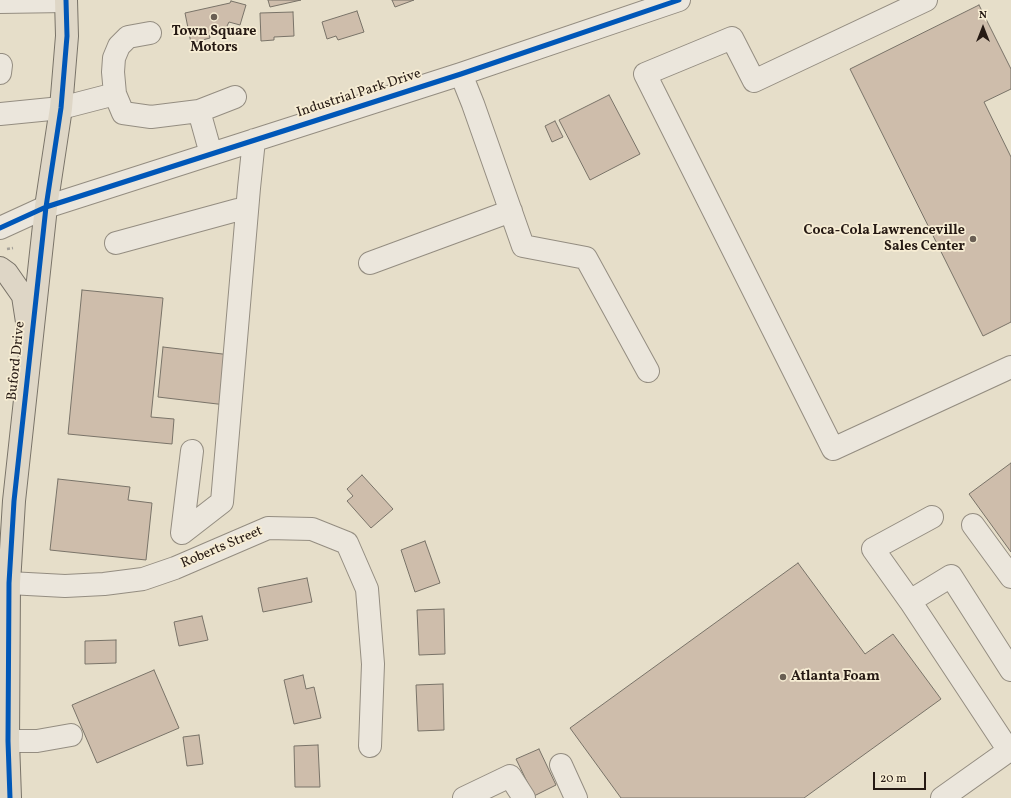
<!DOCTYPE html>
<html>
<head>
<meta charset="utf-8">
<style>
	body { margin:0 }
	#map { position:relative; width:1011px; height:798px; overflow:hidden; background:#e6dec9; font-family:Vollkorn,serif }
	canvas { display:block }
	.north { position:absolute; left:963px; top:8px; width:40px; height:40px; -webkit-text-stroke:3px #f7edd4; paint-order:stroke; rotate:0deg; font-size:11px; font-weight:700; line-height:16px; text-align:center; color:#251913 }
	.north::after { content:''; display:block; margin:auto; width:14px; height:18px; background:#251913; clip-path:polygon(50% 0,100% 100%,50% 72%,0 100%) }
	.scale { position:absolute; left:873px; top:772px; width:53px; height:18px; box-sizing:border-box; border:2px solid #251913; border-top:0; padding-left:5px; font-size:12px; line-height:14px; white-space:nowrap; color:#251913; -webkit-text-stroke:3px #f7edd4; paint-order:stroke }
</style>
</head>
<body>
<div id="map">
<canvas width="1011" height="798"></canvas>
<div class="north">N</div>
<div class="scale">20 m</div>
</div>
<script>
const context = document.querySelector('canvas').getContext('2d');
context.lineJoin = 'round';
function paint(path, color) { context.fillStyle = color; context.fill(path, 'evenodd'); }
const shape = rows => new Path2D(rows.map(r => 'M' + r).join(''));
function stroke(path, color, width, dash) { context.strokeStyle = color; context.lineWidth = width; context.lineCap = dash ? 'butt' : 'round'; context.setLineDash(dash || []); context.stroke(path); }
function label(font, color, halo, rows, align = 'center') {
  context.font = font + ' Vollkorn,serif'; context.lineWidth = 3.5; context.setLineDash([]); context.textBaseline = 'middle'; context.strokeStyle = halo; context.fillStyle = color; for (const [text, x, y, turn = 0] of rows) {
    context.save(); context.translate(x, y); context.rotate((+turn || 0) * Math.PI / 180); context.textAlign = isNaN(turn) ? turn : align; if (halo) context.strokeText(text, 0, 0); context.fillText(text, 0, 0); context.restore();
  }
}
const building = shape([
	[268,0,301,0,270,7,268,0],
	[392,0,414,0,395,7,392,0],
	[231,1,246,5,240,25,229,22,227,26,228,30,209,34,210,38,191,43,185,13,230,3,231,1],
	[979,5,1011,69,1011,89,984,102,1011,157,1011,322,983,336,850,69,979,5],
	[357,11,364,32,338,40,336,36,327,39,322,22,357,11],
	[293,12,294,36,274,37,274,40,261,41,260,13,293,12],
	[609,95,640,154,590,180,559,120,609,95],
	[555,121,563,137,552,142,545,126,555,121],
	[82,290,163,298,151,417,174,419,172,444,68,434,82,290],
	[163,347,231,355,226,405,158,397,163,347],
	[1011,463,1011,552,969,494,1011,463],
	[362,475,393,509,371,528,347,501,353,496,347,489,362,475],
	[58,479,130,487,128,500,152,503,146,560,50,550,58,479],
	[425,541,440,583,415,592,401,550,425,541],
	[798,563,865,654,893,634,941,699,804,798,621,798,570,728,798,563],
	[307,578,312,602,263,612,258,588,307,578],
	[444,609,445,654,419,655,417,610,444,609],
	[202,616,208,640,179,646,174,622,202,616],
	[116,640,116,663,85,664,85,641,116,640],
	[154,670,179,728,97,763,72,705,154,670],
	[303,675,306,689,314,687,321,718,294,724,284,680,303,675],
	[443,684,444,730,418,731,416,685,443,684],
	[199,735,203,764,187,766,183,737,199,735],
	[318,745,320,787,295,787,294,746,318,745],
	[539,749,556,785,534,796,516,759,539,749]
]);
const path = shape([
	[7,249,13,248]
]);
const minor = shape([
	[926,0,754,81,732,38,645,74,833,449,1011,367],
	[0,2,66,1],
	[0,73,1,65],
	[461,74,473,104,523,246,586,258,648,371],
	[115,94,123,113,151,117,199,111,235,97],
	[199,111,211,154],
	[0,114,61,108,115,94,113,72,114,58,119,46,128,37,150,33],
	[0,228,46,207,461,74,679,0],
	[116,243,237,210,247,210],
	[370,263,511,211],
	[192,451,182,533,222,502,249,188,254,140],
	[973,525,1011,577],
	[9,583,65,586,104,584,143,579,175,568,268,528,312,529,347,543,367,589,373,664,370,746],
	[910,601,873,549,932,517],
	[8,741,37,741,71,735],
	[1009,751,910,601,951,576,1011,670],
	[561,765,576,798],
	[464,798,510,776,524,798],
	[942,798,1011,749]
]);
const highway = shape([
	[0,268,7,273,23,296,27,322],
	[10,798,8,741,9,583,14,501,46,207,61,108,67,36,66,0]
]);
const cycleway = shape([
	[0,228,46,207,461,74,679,0],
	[10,798,8,741,9,583,14,501,46,207,61,108,67,36,66,0]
]);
const markers = [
	[214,17,4,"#695e53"],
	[973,239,4,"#695e53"],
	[783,677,4,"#695e53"]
];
const poiNames = [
	["Town Square",214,32],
	["Motors",214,48],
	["Coca-Cola Lawrenceville",965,231,"right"],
	["Sales Center",965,247,"right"],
	["Atlanta Foam",791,677,"left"]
];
const streetNames = [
	["Industrial Park Drive",359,94,-18],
	["Buford Drive",17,361,-84],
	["Roberts Street",222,548,-23]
];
paint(building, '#cebdab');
stroke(building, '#797368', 1);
stroke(minor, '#948d81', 24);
stroke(highway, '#797368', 24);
stroke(path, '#a5a199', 2.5, [3, 2]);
stroke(minor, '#ebe6dc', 22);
stroke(highway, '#ded6c6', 22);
stroke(cycleway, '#0057b8', 5);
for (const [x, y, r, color] of markers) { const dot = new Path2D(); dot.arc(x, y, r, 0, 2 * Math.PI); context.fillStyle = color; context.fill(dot); stroke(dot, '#f7edd4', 1.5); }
label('bold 14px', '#251913', '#f7edd4', poiNames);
label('14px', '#251913', '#f7edd4', streetNames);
</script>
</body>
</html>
